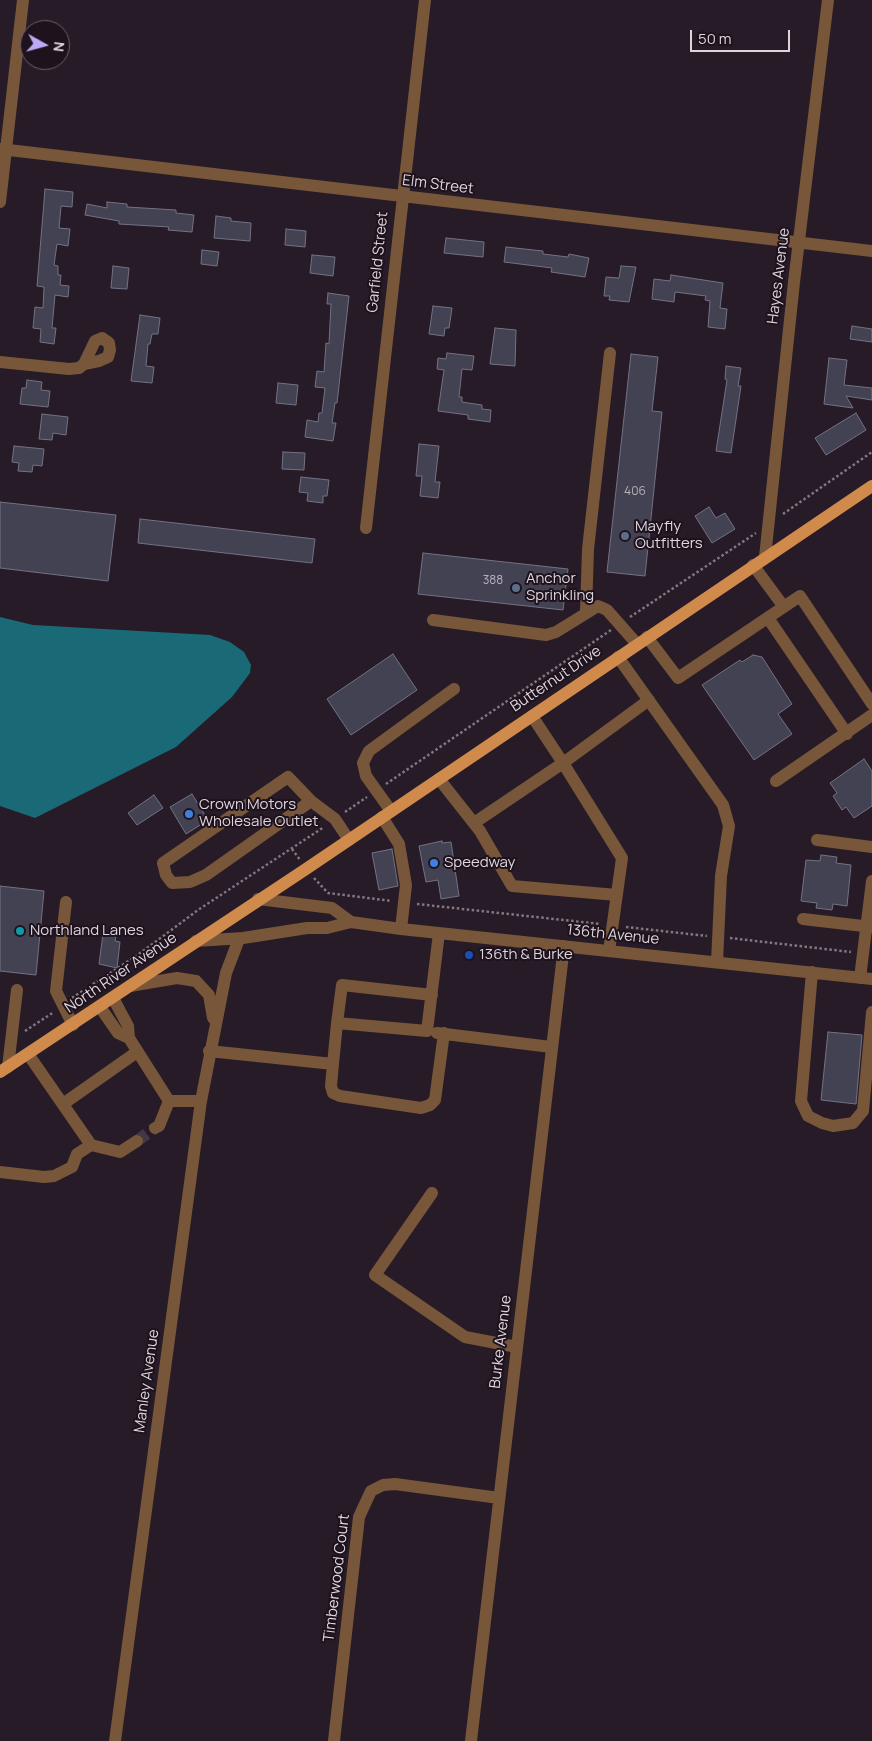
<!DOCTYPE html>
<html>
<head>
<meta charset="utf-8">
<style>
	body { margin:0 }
	#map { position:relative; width:872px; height:1741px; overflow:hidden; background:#271b27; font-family:Manrope,sans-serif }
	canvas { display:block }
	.north { position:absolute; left:20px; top:20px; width:50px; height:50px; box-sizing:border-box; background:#1e121d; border:1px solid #6b606a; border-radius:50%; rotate:97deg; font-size:14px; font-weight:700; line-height:20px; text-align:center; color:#ded6de }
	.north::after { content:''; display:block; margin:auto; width:18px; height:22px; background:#bcaaf6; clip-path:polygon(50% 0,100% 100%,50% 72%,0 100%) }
	.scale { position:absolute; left:690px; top:30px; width:100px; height:22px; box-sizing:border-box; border:2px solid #ded6de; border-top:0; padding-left:6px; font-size:15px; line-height:18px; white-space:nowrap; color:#ded6de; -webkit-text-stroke:4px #1e121d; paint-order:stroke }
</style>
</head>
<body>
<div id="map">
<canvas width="872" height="1741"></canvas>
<div class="north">N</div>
<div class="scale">50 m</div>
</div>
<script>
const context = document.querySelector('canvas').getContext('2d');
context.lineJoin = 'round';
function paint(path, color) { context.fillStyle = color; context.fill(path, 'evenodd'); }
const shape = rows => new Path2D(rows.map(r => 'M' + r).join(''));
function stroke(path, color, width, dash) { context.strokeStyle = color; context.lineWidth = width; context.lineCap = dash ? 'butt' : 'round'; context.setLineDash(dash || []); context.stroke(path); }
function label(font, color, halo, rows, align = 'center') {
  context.font = font + ' Manrope,sans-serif'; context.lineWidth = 4; context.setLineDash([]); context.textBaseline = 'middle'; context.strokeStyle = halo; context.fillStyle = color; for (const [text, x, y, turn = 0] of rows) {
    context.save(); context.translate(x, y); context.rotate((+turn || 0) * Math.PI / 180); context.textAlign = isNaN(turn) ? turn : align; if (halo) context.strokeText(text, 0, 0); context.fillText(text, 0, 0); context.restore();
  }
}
const water = shape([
	[0,617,33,625,210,635,230,642,244,652,251,665,250,673,232,697,176,747,35,818,0,806]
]);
const building = shape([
	[45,189,73,192,72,207,61,206,59,228,70,229,68,246,57,244,54,265,58,266,58,275,61,275,60,285,69,286,68,297,55,295,52,328,56,328,54,344,40,342,41,329,33,328,35,307,43,308,44,287,37,286,45,189],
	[107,202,127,204,127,207,176,210,176,213,194,215,192,232,168,230,169,227,119,224,119,221,85,215,87,204,107,208,107,202],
	[216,216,231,218,231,221,251,223,250,241,214,238,216,216],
	[286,229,306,231,305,247,285,245,286,229],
	[446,238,484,242,483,257,444,253,446,238],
	[506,247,543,251,543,254,568,257,569,254,589,258,585,277,551,272,552,268,504,262,506,247],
	[202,250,219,252,217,266,201,264,202,250],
	[312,255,335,257,333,276,310,273,312,255],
	[113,266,129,268,127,289,111,288,113,266],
	[621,266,636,267,629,302,609,300,610,296,604,296,606,277,619,278,621,266],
	[671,275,723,283,720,308,727,309,725,329,708,327,710,301,705,300,706,296,675,292,674,302,652,299,654,279,670,281,671,275],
	[328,293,349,296,337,403,335,403,332,423,336,423,333,441,305,437,307,420,318,422,319,413,322,413,325,388,315,387,317,371,324,372,326,343,329,344,331,304,327,304,328,293],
	[433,306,452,308,449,328,445,328,444,336,429,334,433,306],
	[140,315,160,318,158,334,152,334,150,344,148,344,146,366,154,367,152,383,131,381,140,315],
	[852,326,872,329,872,342,850,339,852,326],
	[495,328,516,330,515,366,490,364,495,328],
	[447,353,474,356,472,370,462,369,459,397,462,397,462,402,482,405,482,409,491,410,490,422,468,419,468,415,438,411,444,370,437,369,438,358,446,359,447,353],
	[631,354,658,357,652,411,662,412,645,576,607,572,631,354],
	[829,358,847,360,844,385,872,388,872,400,846,396,853,408,824,404,829,358],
	[726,366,741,368,738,386,741,386,731,453,716,451,727,380,725,379,726,366],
	[27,380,42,382,41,390,50,391,48,407,20,404,22,388,26,388,27,380],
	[278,383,298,385,296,405,276,403,278,383],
	[856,413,866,430,826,455,815,438,856,413],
	[42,414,68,417,66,435,53,433,52,440,39,439,42,414],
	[419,444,439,446,435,482,440,482,438,498,420,496,422,476,416,476,419,444],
	[14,446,44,449,42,466,33,465,32,472,18,471,19,463,12,462,14,446],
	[283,452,305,453,304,470,282,469,283,452],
	[301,477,329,480,327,496,323,496,323,503,307,501,308,493,299,492,301,477],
	[0,502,116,515,108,581,0,568,0,502],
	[709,507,716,518,725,513,735,529,712,543,695,516,709,507],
	[140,519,315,539,312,563,138,543,140,519],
	[423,553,568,569,563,610,418,594,423,553],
	[393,654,417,690,351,735,327,699,393,654],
	[753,655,762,657,792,704,778,714,792,734,754,760,702,685,740,660,742,662,753,655],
	[864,759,872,771,872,806,854,818,846,807,842,810,833,796,837,793,830,783,864,759],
	[192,794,208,820,186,834,170,807,192,794],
	[154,795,163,808,137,825,128,813,154,795],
	[442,841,442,843,451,842,459,896,441,899,438,880,426,882,419,846,442,841],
	[392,849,398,886,379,890,372,853,392,849],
	[821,855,837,857,836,863,851,865,847,906,833,904,832,910,816,908,817,903,801,901,806,860,820,861,821,855],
	[0,886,44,891,36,975,0,971,0,886],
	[103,934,116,936,115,941,120,942,117,968,99,964,103,934],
	[828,1032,862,1035,856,1104,821,1100,828,1032]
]);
const minorTunnel = shape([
	[137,1141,155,1128]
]);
const path = shape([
	[783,514,872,452],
	[630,617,756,533],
	[386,784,611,630],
	[345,812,367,797],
	[292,849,300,860],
	[314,878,328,893,392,901],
	[417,904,600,924],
	[626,927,707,936],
	[730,938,851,952],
	[72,998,139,954,198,910,324,827],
	[25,1031,54,1012]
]);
const minor = shape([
	[0,149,872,251],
	[0,202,23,0],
	[0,362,69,369,79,368,84,364,99,361,108,357,110,350,109,343,102,338,95,341,84,364],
	[366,528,425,0],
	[765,557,794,282,828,0],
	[753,565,784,607],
	[586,612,588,549,610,353],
	[768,618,847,734],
	[433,620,546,635,556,632,598,606,607,610,637,644],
	[647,637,678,678,800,596,872,704],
	[618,657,723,805,729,826,721,876,717,962],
	[532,716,563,763,649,700],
	[439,779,480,831,512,886,617,895],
	[776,781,872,715],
	[311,801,206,875,190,882,172,883,166,875,163,863,288,777,311,801,335,819,349,840],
	[391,811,366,776,363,763,369,751,454,689],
	[382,817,399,844,406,885,401,929],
	[474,823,563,763,622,858,609,951],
	[817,840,872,847],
	[258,899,332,908,351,922],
	[66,902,56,991,73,1025],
	[803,919,872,927],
	[196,941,243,938,307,928,327,928,351,922,401,929,872,979],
	[812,972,801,1101,808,1116,822,1123,833,1126,853,1123,863,1111,872,1012],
	[860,978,872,881],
	[130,986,177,978,196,981,209,995,213,1018],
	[113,998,128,1026,129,1038,169,1101],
	[100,1007,118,1033,129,1038],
	[337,1023,342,985,432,995],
	[437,1033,551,1047],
	[209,1051,333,1064,337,1023,427,1031,439,933],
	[28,1054,91,1145,120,1152,137,1141],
	[333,1064,331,1086,333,1093,340,1096,421,1108,430,1105,435,1100,444,1033],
	[8,1067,17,990],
	[169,1101,201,1101],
	[63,1104,137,1052],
	[155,1128,159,1126,169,1101],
	[0,1172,44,1177,54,1176,72,1167,77,1154,91,1145],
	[432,1193,375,1275,465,1337,517,1347],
	[115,1741,201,1101,226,973,239,939],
	[334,1741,359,1517,371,1491,383,1485,395,1484,499,1498],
	[471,1741,564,946]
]);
const major = shape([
	[0,1072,306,869,872,486]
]);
const markers = [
	[625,536,5,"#5c6f8a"],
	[516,588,5,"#5c6f8a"],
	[189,814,5,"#3f7fe0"],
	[434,863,5,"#3f7fe0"],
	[20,931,5,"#0f9aa8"],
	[469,955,5,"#1a4fb4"]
];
const numberNames = [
	["406",635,492],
	["388",493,581]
];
const streetNames = [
	["Elm Street",438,185,7],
	["Garfield Street",378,262,-84],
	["Hayes Avenue",779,276,-83],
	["Butternut Drive",556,679,-34],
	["136th Avenue",613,935,6],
	["North River Avenue",121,973,-34],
	["Burke Avenue",501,1342,-83],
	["Manley Avenue",147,1381,-82],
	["Timberwood Court",337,1578,-83]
];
const poiNames = [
	["Mayfly",635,527],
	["Outfitters",635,544],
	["Anchor",526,579],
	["Sprinkling",526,596],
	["Crown Motors",199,805],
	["Wholesale Outlet",199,822],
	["Speedway",444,863],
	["Northland Lanes",30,931],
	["136th & Burke",479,955]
];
paint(water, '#196a76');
paint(building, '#434253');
stroke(building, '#737284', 1);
stroke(minorTunnel, '#423742', 12, [12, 6]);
stroke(path, '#827882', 2.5, [2.5, 2.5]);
stroke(minor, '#785639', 12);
stroke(major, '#d08b4c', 12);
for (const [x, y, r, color] of markers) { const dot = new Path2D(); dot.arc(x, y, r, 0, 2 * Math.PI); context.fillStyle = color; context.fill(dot); stroke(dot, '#1e121d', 2); }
label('12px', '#b7b1bb', null, numberNames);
label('15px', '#ded6de', '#1e121d', streetNames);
label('15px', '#ded6de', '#1e121d', poiNames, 'left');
</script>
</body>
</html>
